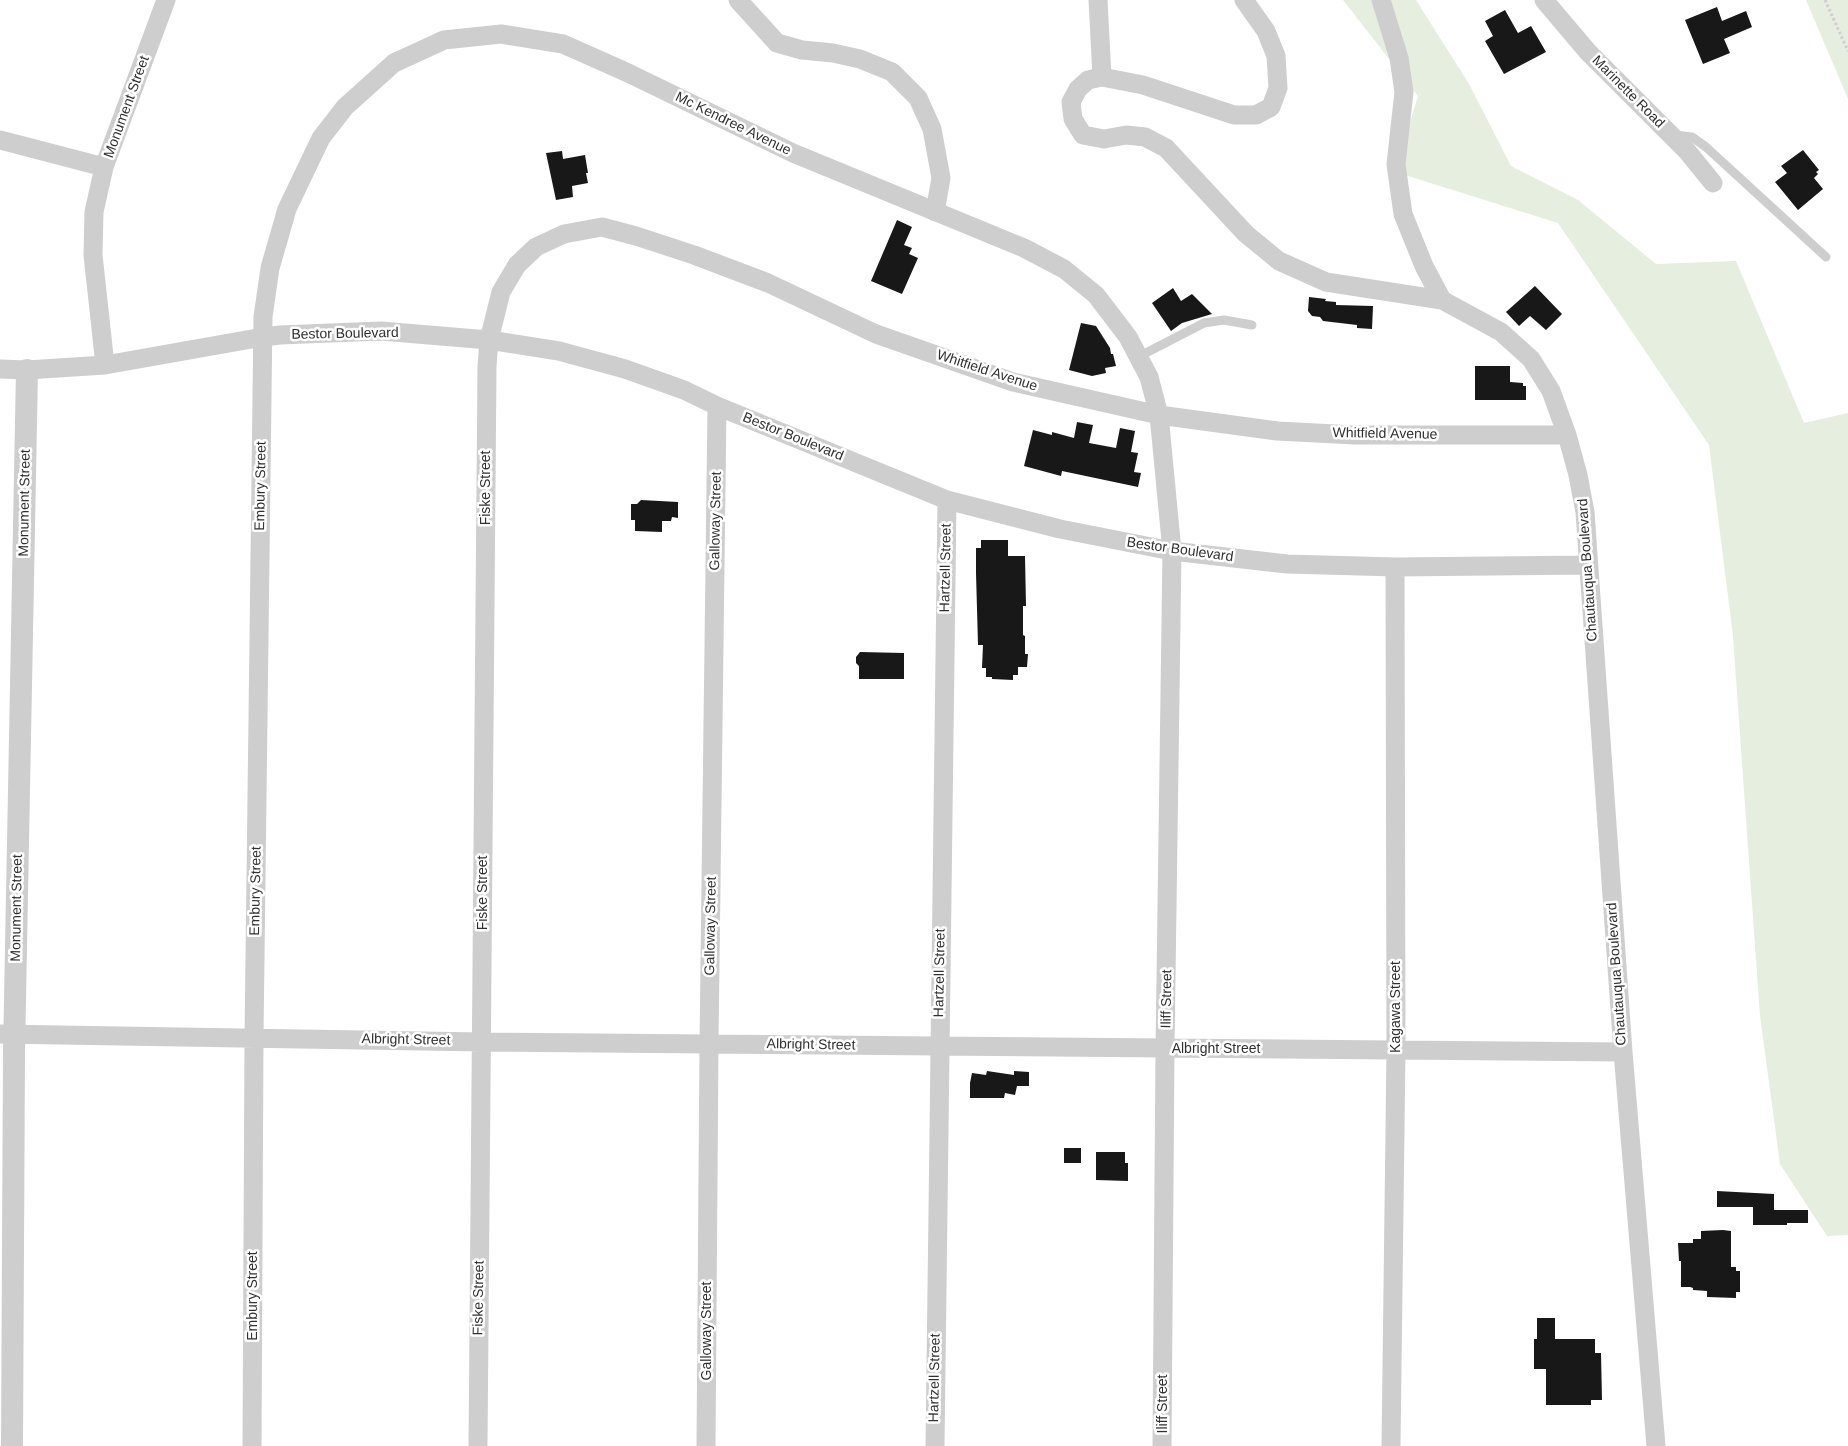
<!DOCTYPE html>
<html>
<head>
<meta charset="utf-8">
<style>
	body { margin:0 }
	canvas { display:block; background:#fff }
</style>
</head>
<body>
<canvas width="1848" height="1446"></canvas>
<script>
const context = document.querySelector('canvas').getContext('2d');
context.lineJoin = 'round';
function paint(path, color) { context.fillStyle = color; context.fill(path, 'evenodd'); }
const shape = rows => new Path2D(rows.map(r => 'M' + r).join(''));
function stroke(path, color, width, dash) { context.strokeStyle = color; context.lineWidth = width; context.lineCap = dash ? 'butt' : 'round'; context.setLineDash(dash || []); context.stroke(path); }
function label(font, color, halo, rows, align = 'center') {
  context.font = font + ' Arial,sans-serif'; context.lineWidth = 5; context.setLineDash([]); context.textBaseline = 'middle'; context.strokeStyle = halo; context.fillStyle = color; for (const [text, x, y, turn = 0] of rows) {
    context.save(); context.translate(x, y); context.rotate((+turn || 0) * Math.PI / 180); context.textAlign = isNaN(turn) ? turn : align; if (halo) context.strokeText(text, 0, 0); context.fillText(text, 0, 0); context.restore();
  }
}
const green = shape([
	[1343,0,1416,0,1469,84,1511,166,1578,200,1656,264,1736,261,1804,423,1848,413,1848,1235,1827,1236,1780,1164,1760,1016,1733,636,1709,445,1558,223,1405,175,1404,142,1418,96],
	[1806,0,1848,0,1848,99]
]);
const building = shape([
	[1717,7,1722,21,1746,11,1752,27,1724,39,1730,53,1703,64,1685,20],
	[1505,10,1518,33,1531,26,1546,52,1504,74,1485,41,1493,36,1485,21],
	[1803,150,1819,170,1816,172,1818,174,1814,178,1823,189,1798,210,1775,182,1787,173,1781,166],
	[562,151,563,159,585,155,588,173,586,173,588,183,572,186,573,197,556,200,546,153],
	[897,220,912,227,904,245,912,248,909,254,918,258,902,294,871,281],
	[1535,286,1562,314,1546,330,1530,316,1519,326,1506,312],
	[1173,288,1181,301,1192,294,1212,314,1182,323,1171,331,1152,303],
	[1309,297,1326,299,1325,301,1336,302,1336,305,1373,306,1372,329,1357,328,1357,325,1323,321,1320,317,1312,316,1308,311],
	[1081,323,1096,326,1110,348,1111,354,1113,354,1116,366,1105,368,1106,373,1092,376,1069,370],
	[1475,366,1510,366,1510,382,1523,383,1523,386,1526,386,1526,400,1475,400],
	[1077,422,1093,425,1089,443,1116,448,1120,428,1135,431,1131,452,1138,453,1134,472,1141,473,1138,487,1062,471,1061,476,1024,466,1033,430,1052,435,1052,432,1074,438],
	[641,500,678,502,678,518,672,517,671,521,662,521,662,532,635,531,635,520,631,520,631,504,637,504],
	[981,540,1008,540,1008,556,1025,556,1026,606,1023,606,1023,635,1025,636,1025,654,1028,654,1027,667,1018,667,1018,675,1013,675,1013,680,992,679,992,677,986,677,986,668,982,668,983,645,978,645,976,573,976,548,981,548],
	[860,652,904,653,904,679,859,679,859,666,856,663,856,657],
	[987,1071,1014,1075,1014,1071,1029,1072,1029,1086,1017,1086,1015,1095,1005,1093,1004,1098,970,1098,970,1083,972,1073,986,1075],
	[1064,1148,1081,1148,1081,1163,1064,1163],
	[1096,1152,1125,1152,1125,1163,1128,1163,1128,1181,1096,1180],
	[1717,1191,1774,1194,1774,1210,1808,1210,1808,1223,1787,1223,1787,1225,1753,1225,1753,1207,1717,1207],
	[1723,1230,1731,1231,1731,1267,1736,1267,1736,1271,1740,1271,1740,1292,1736,1292,1736,1298,1707,1297,1707,1291,1693,1290,1693,1288,1690,1287,1681,1287,1681,1261,1679,1261,1678,1243,1693,1243,1693,1239,1701,1239,1701,1231],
	[1537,1318,1555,1318,1555,1339,1595,1339,1595,1353,1601,1353,1602,1400,1591,1400,1591,1405,1546,1405,1546,1369,1534,1369,1534,1339,1537,1339]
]);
const path = shape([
	[1825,0,1848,51]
]);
const service = shape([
	[1674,135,1692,137,1706,147,1826,257],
	[1138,357,1204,323,1224,320,1252,325]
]);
const minor = shape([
	[738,0,777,43,802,50,833,53,860,59,892,72,918,98,932,129,941,178,935,212],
	[1098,0,1102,77],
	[1244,0,1266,31,1276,56,1278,88,1271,107,1256,115,1234,115,1143,85,1102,77,1088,80,1078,89,1071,102,1073,119,1083,135,1104,139,1126,135,1145,137,1166,148,1246,234,1279,261,1326,282,1442,300,1501,332,1531,359,1551,391,1567,435,1578,475,1585,512,1623,1052,1656,1446],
	[1381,0,1399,58,1404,92,1396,164,1403,214,1424,266,1442,300],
	[1544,0,1588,52,1687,151,1713,183],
	[0,140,104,167],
	[105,365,93,255,94,212,104,167,166,0],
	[0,369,27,370,105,365,263,337,280,335,381,331,489,340,559,351,625,369,684,390,717,406,947,500,1060,529,1172,551,1287,564,1395,567,1588,565],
	[0,1034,482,1042,1623,1052],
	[252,1446,254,1037,263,317,270,268,287,209,321,138,345,107,394,63,444,40,501,34,563,44,626,72,793,153,1024,248,1064,269,1096,295,1128,337,1149,377,1159,415,1172,551,1165,1049,1162,1446],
	[478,1446,487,366,489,340,501,292,517,265,536,247,564,234,602,227,636,236,694,255,768,283,876,334,1013,382,1159,415,1277,431,1355,435,1567,435],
	[706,1446,709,1043,717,406],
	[935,1446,947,500],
	[1391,1446,1396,1050,1395,567]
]);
const tertiary = shape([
	[12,1446,14,1052,27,370]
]);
const streetNames = [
	["Marinette Road",1628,92,45],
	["Monument Street",127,107,-70],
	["Mc Kendree Avenue",733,124,26],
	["Bestor Boulevard",345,334,-1],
	["Whitfield Avenue",987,371,18],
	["Whitfield Avenue",1385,434,1],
	["Bestor Boulevard",793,437,22],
	["Embury Street",261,486,-89],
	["Fiske Street",486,488,-90],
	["Monument Street",25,503,-89],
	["Galloway Street",716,521,-89],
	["Bestor Boulevard",1180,550,8],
	["Hartzell Street",946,568,-89],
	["Chautauqua Boulevard",1588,570,-94],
	["Embury Street",256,891,-89],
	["Fiske Street",483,893,-90],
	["Monument Street",17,908,-89],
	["Galloway Street",711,926,-89],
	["Hartzell Street",940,973,-89],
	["Chautauqua Boulevard",1617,974,-94],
	["Iliff Street",1167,999,-89],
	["Kagawa Street",1396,1007,-90],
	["Albright Street",406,1040,1],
	["Albright Street",811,1045,1],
	["Albright Street",1216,1049],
	["Embury Street",253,1296,-90],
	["Fiske Street",479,1298,-89],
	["Galloway Street",707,1331,-90],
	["Hartzell Street",935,1378,-89],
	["Iliff Street",1163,1404,-90]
];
paint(green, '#e6eedf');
paint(building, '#181818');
stroke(path, '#cecece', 3, [2.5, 2.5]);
stroke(service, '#cecece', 9);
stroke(minor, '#cecece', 19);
stroke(tertiary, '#cecece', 22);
label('14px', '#313131', '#fff', streetNames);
</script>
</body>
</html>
